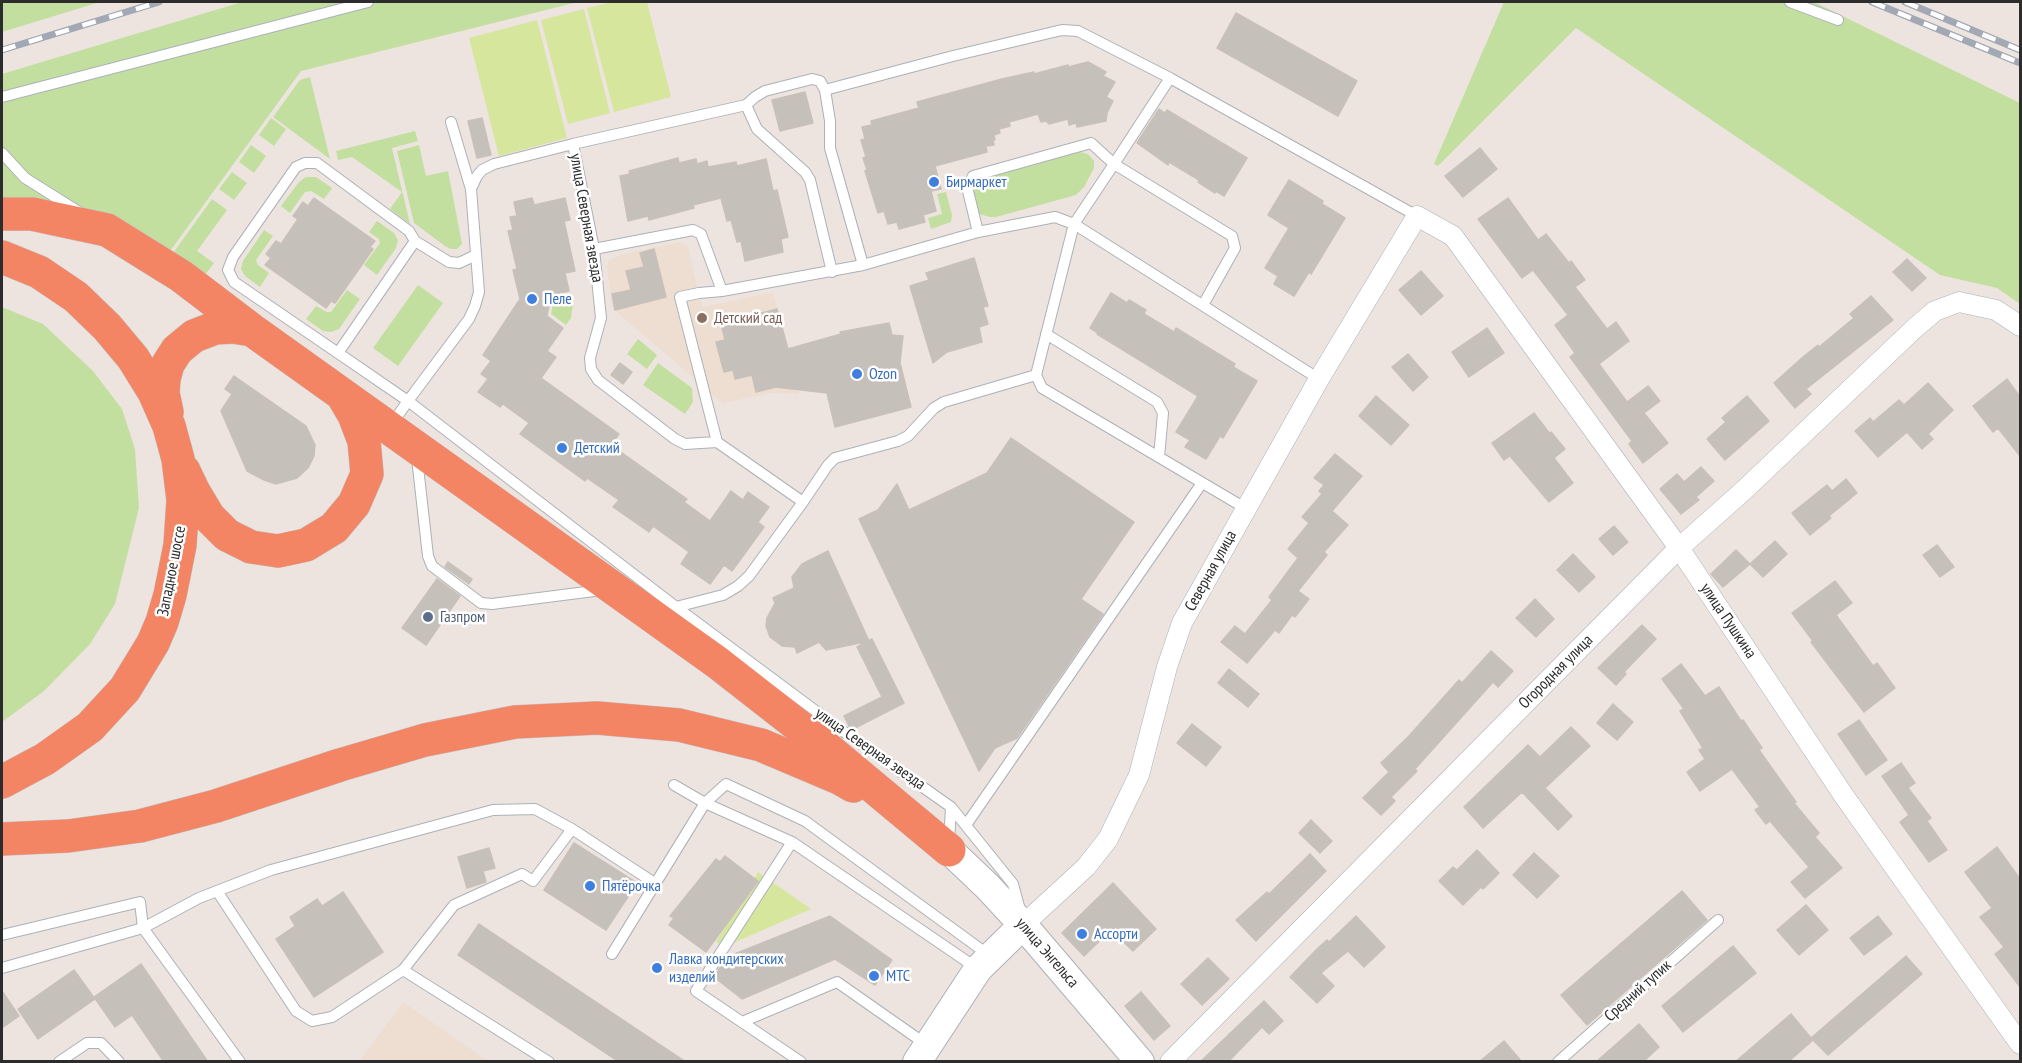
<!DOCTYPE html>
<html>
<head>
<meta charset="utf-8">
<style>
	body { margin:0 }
	#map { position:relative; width:2022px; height:1063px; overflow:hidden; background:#ede4e0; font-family:"PT Sans Narrow",sans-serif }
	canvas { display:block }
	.frame { position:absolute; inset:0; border:3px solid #2c2c2c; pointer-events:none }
</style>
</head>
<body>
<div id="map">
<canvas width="2022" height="1063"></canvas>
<div class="frame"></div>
</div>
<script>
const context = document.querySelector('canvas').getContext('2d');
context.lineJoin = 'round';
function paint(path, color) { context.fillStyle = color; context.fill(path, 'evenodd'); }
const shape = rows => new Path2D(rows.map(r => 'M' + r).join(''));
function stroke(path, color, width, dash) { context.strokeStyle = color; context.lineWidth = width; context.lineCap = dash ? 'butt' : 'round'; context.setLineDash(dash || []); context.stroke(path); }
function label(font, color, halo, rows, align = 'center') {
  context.font = font + ' "PT Sans Narrow",sans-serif'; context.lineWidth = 5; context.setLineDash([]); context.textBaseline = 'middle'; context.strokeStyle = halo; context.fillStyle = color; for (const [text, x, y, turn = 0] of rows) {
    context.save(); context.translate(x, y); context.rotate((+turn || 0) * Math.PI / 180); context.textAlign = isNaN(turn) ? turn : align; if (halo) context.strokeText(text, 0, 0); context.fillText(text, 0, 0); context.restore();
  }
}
const education = shape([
	[680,242,688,247,702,307,773,292,799,394,771,393,723,403,712,394,698,397,695,379,612,308,607,267,609,260,619,255],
	[403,1002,488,1061,360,1061]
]);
const green = shape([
	[2,2,100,2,2,32],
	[242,2,578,2,301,71,168,254,2,203,2,74],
	[1504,2,1814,2,2020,103,2020,304,1997,288,1940,275,1576,28,1438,166,1434,164],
	[310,77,330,159,273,117,300,80],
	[271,118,286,129,274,146,259,135],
	[415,131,418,141,392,148,410,224,390,209,402,192,352,157,338,160,336,151],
	[251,145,266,156,254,173,239,162],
	[419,145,426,176,448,171,462,244,457,249,451,249,445,246,414,223,397,151],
	[1080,152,1088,154,1094,161,1094,168,1084,187,1076,195,996,217,990,217,979,214,972,187,977,181,985,177],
	[232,172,247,183,234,200,219,189],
	[306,177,316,177,332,188,324,199,311,191,305,192,290,213,281,206,299,182],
	[946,192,952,215,951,222,931,229,928,218,942,214,937,194],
	[212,199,227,210,197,251,214,263,205,275,173,253],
	[377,221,394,233,398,240,396,248,377,275,364,265,380,243,379,239,369,232],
	[264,230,273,236,256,260,258,265,269,273,260,287,245,276,241,269,243,261],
	[418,285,443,303,398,366,373,348],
	[347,290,360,299,339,329,331,332,323,331,306,319,316,306,327,312,331,312],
	[571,295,573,303,571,318,566,325,551,314,554,299],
	[2,307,43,324,93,371,122,409,135,449,139,508,115,604,90,644,44,691,2,722],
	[638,339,657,355,647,369,627,354],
	[658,363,692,388,693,402,685,414,643,385]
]);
const pitch = shape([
	[613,2,647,2,671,97,614,112,587,8],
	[584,9,610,113,568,124,541,20],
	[537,20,567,138,499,156,469,38],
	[758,872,811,909,724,947,716,942]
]);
const building = shape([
	[1236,13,1357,81,1338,116,1217,48,1236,13],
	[1088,62,1106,72,1103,76,1115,82,1106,97,1113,101,1107,113,1106,121,1077,127,1076,123,1069,125,1068,119,1049,124,1046,121,1041,122,1038,114,1009,122,1010,126,999,129,1000,133,994,135,995,140,993,140,994,145,986,146,987,152,935,166,941,189,931,191,936,211,923,215,925,222,899,229,897,222,888,224,884,211,878,213,865,171,867,170,863,158,866,157,861,140,865,139,862,127,872,125,871,121,919,108,917,102,1002,79,1034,72,1034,74,1068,65,1068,67,1088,62],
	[805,92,813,123,780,131,772,100,805,92],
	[1159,109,1165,113,1167,110,1247,158,1224,196,1216,191,1215,193,1198,182,1199,180,1169,162,1168,165,1137,143,1159,109],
	[482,118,491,155,477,158,468,121,482,118],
	[1480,148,1497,169,1463,197,1445,176,1480,148],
	[678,158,679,163,696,159,697,164,707,161,708,167,736,162,737,166,766,159,773,191,777,190,788,237,781,239,783,252,745,261,741,241,737,242,731,220,727,221,721,198,693,205,694,208,649,220,648,216,628,221,620,176,630,174,629,171,678,158],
	[1289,180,1323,201,1322,204,1345,218,1311,274,1309,272,1294,296,1274,284,1278,276,1265,268,1289,228,1268,215,1289,180],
	[314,198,375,241,370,247,373,249,335,303,331,301,326,308,265,265,271,258,266,254,276,241,281,244,298,219,293,216,303,202,308,206,314,198],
	[532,198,534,205,565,198,570,220,564,221,575,271,565,273,569,291,551,295,547,316,563,328,547,351,556,357,541,378,619,434,611,445,687,499,684,502,710,521,731,491,743,500,748,492,769,507,758,522,764,527,732,571,724,565,710,584,681,564,689,552,653,526,649,532,613,507,619,500,587,478,585,481,520,434,529,423,503,404,500,407,478,392,488,379,481,374,491,361,483,355,520,299,513,270,517,269,508,231,513,230,510,217,517,216,514,202,532,198],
	[1508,198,1538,240,1546,234,1569,263,1571,261,1585,280,1575,287,1607,329,1616,322,1629,341,1599,364,1627,402,1648,386,1660,401,1644,413,1668,443,1643,463,1629,444,1632,441,1570,357,1575,353,1555,325,1568,315,1533,270,1522,278,1478,219,1508,198],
	[654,249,666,297,615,310,612,294,631,290,626,271,644,267,640,253,654,249],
	[974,258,988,306,983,307,988,324,979,327,982,342,947,352,933,363,910,286,929,280,926,273,974,258],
	[1907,259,1926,278,1912,291,1893,272,1907,259],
	[1421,271,1443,296,1421,315,1399,290,1421,271],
	[1111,293,1127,303,1129,300,1146,310,1144,314,1174,332,1176,328,1235,364,1233,367,1257,381,1223,438,1220,436,1206,459,1185,447,1190,440,1176,432,1198,396,1097,334,1098,333,1090,328,1111,293],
	[1871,296,1893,320,1806,389,1811,394,1795,408,1774,383,1803,357,1818,345,1819,347,1854,318,1850,314,1871,296],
	[777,309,788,349,841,334,840,332,889,323,892,335,903,336,900,363,911,407,835,427,827,393,776,387,756,392,752,375,735,379,733,370,724,372,716,342,725,340,721,324,777,309],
	[1487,328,1504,353,1469,377,1452,352,1487,328],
	[1408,354,1428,377,1413,391,1392,367,1408,354],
	[620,363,632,372,623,384,611,375,620,363],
	[234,376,306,426,315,445,314,456,308,468,297,478,276,484,264,480,247,471,221,411,232,394,225,389,234,376],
	[2007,379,2020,397,2020,456,1998,428,1993,432,1973,406,2007,379],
	[1928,383,1953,410,1928,434,1933,439,1922,449,1907,432,1878,457,1855,431,1870,418,1873,422,1899,400,1904,405,1928,383],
	[1376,396,1409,425,1391,445,1359,416,1376,396],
	[1747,396,1769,421,1725,460,1707,439,1726,422,1722,418,1747,396],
	[1534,413,1550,434,1551,432,1565,449,1554,458,1573,483,1549,502,1510,456,1504,460,1492,443,1534,413],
	[1011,438,1134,522,1081,599,1103,614,1017,738,995,748,979,771,859,519,878,510,897,484,909,510,987,473,1011,438],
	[1335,454,1362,476,1332,511,1348,525,1324,552,1327,555,1298,591,1309,599,1295,617,1292,615,1279,633,1275,630,1247,663,1221,642,1235,626,1245,634,1272,600,1269,597,1298,558,1288,549,1309,523,1302,517,1322,494,1319,491,1324,485,1314,478,1335,454],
	[1701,467,1714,481,1696,497,1699,500,1681,514,1660,489,1677,474,1684,482,1701,467],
	[1846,479,1857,493,1829,516,1831,518,1810,535,1792,513,1827,485,1832,491,1846,479],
	[1614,526,1628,542,1613,555,1599,539,1614,526],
	[1775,541,1787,554,1763,577,1750,564,1775,541],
	[1937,545,1954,567,1940,577,1923,555,1937,545],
	[1736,550,1750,564,1723,587,1711,574,1736,550],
	[828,551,869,641,826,650,819,642,797,653,795,647,782,646,770,637,766,626,767,618,775,603,773,598,794,588,792,577,802,564,828,551],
	[1573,554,1595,577,1579,592,1557,570,1573,554],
	[448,562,472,579,469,584,445,567,448,562],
	[437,579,460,596,426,645,402,628,437,579],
	[1835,581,1852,603,1836,615,1873,666,1877,663,1895,688,1864,712,1811,642,1813,641,1792,613,1835,581],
	[1535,599,1554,619,1536,637,1516,618,1535,599],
	[1642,625,1656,639,1624,672,1626,674,1616,685,1598,668,1642,625],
	[872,639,904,703,853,729,849,726,844,716,882,697,857,647,872,639],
	[1491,651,1513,671,1498,687,1493,682,1415,769,1417,771,1391,797,1395,801,1381,815,1363,798,1389,772,1381,763,1408,737,1459,680,1462,683,1491,651],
	[1681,664,1705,696,1719,687,1741,721,1743,720,1762,748,1759,750,1796,802,1794,803,1819,833,1815,837,1842,868,1805,898,1791,882,1809,867,1770,821,1766,824,1755,810,1760,807,1732,769,1700,791,1687,772,1705,759,1699,750,1703,748,1680,711,1684,709,1662,679,1681,664],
	[1229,669,1259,694,1248,707,1218,683,1229,669],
	[1613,704,1633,722,1617,740,1597,723,1613,704],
	[1859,720,1887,760,1866,775,1838,734,1859,720],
	[1192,724,1221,747,1206,766,1177,743,1192,724],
	[1571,727,1590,746,1545,788,1572,816,1558,830,1522,792,1483,828,1464,807,1528,745,1540,757,1571,727],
	[1901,763,1915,783,1908,788,1931,818,1927,821,1947,850,1929,862,1900,822,1909,815,1882,776,1901,763],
	[1311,820,1332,841,1320,853,1299,833,1311,820],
	[574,843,637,883,606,930,544,890,574,843],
	[1997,847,2020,879,2020,987,1995,954,2004,947,1980,917,1992,908,1965,872,1997,847],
	[489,848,495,868,483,871,486,882,467,888,458,857,489,848],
	[1477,850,1499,873,1483,889,1481,887,1463,905,1439,881,1453,867,1457,870,1477,850],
	[1534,853,1559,876,1537,898,1513,875,1534,853],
	[1310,854,1326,871,1256,941,1236,920,1267,892,1269,894,1310,854],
	[725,856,758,881,706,952,669,925,674,918,670,916,716,859,720,862,725,856],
	[1113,883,1156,929,1133,951,1111,930,1084,956,1062,933,1113,883],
	[1682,891,1707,920,1587,1025,1561,995,1682,891],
	[343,892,383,952,314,997,276,939,295,926,290,917,317,899,322,906,343,892],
	[1806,905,1828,930,1799,955,1777,930,1806,905],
	[830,916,892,960,875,985,835,959,742,999,714,977,727,957,830,916],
	[1356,916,1385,947,1364,967,1348,951,1321,973,1334,986,1317,1003,1290,977,1317,949,1327,940,1329,942,1356,916],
	[1878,916,1892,934,1864,955,1850,938,1878,916],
	[479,924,686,1062,619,1062,458,955,479,924],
	[1733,946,1756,973,1683,1032,1662,1006,1733,946],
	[1906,956,1922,974,1828,1055,1813,1040,1788,1062,1735,1062,1791,1014,1811,1038,1906,956],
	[1208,958,1229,979,1202,1005,1181,984,1208,958],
	[141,964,208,1062,164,1062,132,1015,115,1027,94,997,141,964],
	[74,970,95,999,38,1039,18,1009,74,970],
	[2,991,19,1016,2,1028,2,991],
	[1141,992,1170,1026,1154,1040,1125,1006,1141,992],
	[1264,1001,1283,1021,1269,1034,1262,1027,1228,1062,1200,1062,1264,1001],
	[1639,1024,1659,1047,1643,1062,1596,1062,1639,1024],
	[1504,1041,1522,1062,1479,1062,1504,1041]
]);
const lane = shape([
	[1790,2,1838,20],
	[1170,78,1417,216],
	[825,90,830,121,830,148,863,265],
	[2,97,368,2],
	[746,105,757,129,805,172,810,180,832,272],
	[451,122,471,189],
	[573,144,746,105,755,97,765,91,812,79,820,81,825,90,953,56,1062,30,1078,31,1170,78,1114,164,1091,143,973,176,967,187,978,232,863,265,722,291,701,234,693,230,594,249],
	[2,153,25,178,79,212],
	[978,232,1055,217,1074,224,1114,164,1232,236,1235,248,1203,305],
	[415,241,449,262,459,263,476,255],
	[1046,334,1157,402,1163,413,1159,457],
	[338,353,415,241,409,231,317,163,305,163,296,167,233,257,228,270,234,282,338,353,408,401,391,425],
	[717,442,680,297,699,293,722,291],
	[417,458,428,556,432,566,481,603,492,604,602,590],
	[803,502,828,465,835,458,898,441,908,436,934,408,944,402,1036,375],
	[1245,508,1042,388,1036,375,1074,224,1319,379],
	[676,607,723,595,738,586,749,576,803,502,717,442,685,444,675,439,598,380,591,369,590,358,601,318,594,249,573,144,494,164,482,170,477,176,471,189,479,292,475,306,469,319,408,401,676,607,840,729,951,807,1013,884,1020,910],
	[674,785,705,803,726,784,805,821,990,956],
	[966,825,1202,483],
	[792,842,696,991,801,1062],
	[949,843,951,807],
	[217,891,296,1011,312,1021,332,1017,403,970,454,905,522,874,533,881,572,829,656,884],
	[2,935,140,902,143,928,199,898,271,870,493,810,535,809,572,829],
	[612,954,705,803,792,842,978,969],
	[2,968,143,928,240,1062],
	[403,970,549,1062],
	[742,1022,837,982,927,1045],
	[59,1062,87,1043,101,1043,119,1062],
	[1558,1062,1718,920]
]);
const street = shape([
	[1023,925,1086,867,1108,839,1139,775,1167,667,1182,623,1319,379,1417,216,1453,236,1679,548,1844,796,2020,1044],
	[1170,1062,1679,548,1742,492,1916,327,1935,311,1959,302,1996,310,2020,326]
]);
const secondary = shape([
	[949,850,988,887,1023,925,1140,1062],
	[917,1062,978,969,1023,925]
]);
const highway = shape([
	[2,214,32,214,107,230,181,276,252,330,718,663,823,745,949,850],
	[2,257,39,272,76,297,107,327,133,358,154,392,169,426,178,459,183,500,180,545,170,595,162,622,153,643,125,689,90,727,45,759,2,782],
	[167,412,163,393,164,379,168,364,177,350,194,336,215,328,233,327,252,330],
	[184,471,194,492,209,517,227,535,251,547,278,551,306,545,334,528,354,504,367,474,364,441,354,415,344,398],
	[2,839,68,836,140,826,216,806,340,765,425,740,515,722,597,718,679,725,761,745,839,778,853,786]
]);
const rail = shape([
	[1872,2,2020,63],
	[1905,2,2020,50],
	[2,50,159,2]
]);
const markers = [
	[934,182,6,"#3f7fe0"],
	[532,299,6,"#3f7fe0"],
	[702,318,6,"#8d6e63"],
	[857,374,6,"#3f7fe0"],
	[562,448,6,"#3f7fe0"],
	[428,617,6,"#5c6f8a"],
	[590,886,6,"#3f7fe0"],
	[1082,934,6,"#3f7fe0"],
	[657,968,6,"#3f7fe0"],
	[874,976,6,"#3f7fe0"]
];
const shopNames = [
	["Бирмаркет",946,182],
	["Пеле",544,299],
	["Ozon",869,374],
	["Детский",574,448],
	["Пятёрочка",602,886],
	["Ассорти",1094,934],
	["Лавка кондитерских",669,959],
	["изделий",669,977],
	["МТС",886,976]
];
const streetNames = [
	["улица Северная звезда",586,218,80],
	["Западное шоссе",172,571,-79],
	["Северная улица",1211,571,-61],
	["улица Пушкина",1728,621,56],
	["Огородная улица",1556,672,-45],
	["улица Северная звезда",870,749,35],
	["улица Энгельса",1047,953,49],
	["Средний тупик",1638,991,-42]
];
const educationNames = [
	["Детский сад",714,318]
];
const serviceNames = [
	["Газпром",440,617]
];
paint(education, '#edded1');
paint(green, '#c2dfa0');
paint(pitch, '#d6e69d');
paint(building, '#c6c0bb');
stroke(building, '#c8c0b9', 1.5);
stroke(lane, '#acb1b8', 12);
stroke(street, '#acb1b8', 21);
stroke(secondary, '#acb1b8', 30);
stroke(highway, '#c4c4c4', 34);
stroke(lane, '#fff', 10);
stroke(street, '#fff', 20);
stroke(secondary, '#fff', 28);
stroke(highway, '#f48564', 33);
stroke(rail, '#a2a9b5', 7);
stroke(rail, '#fff', 4.5, [14]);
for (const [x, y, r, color] of markers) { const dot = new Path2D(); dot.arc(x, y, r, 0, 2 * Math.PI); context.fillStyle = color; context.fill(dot); stroke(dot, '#fff', 2); }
label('16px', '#366cbe', '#fff', shopNames, 'left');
label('16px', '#2c2c2c', '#fff', streetNames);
label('16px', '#785e54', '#fff', educationNames, 'left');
label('16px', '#4e5e75', '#fff', serviceNames, 'left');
</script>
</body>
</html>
